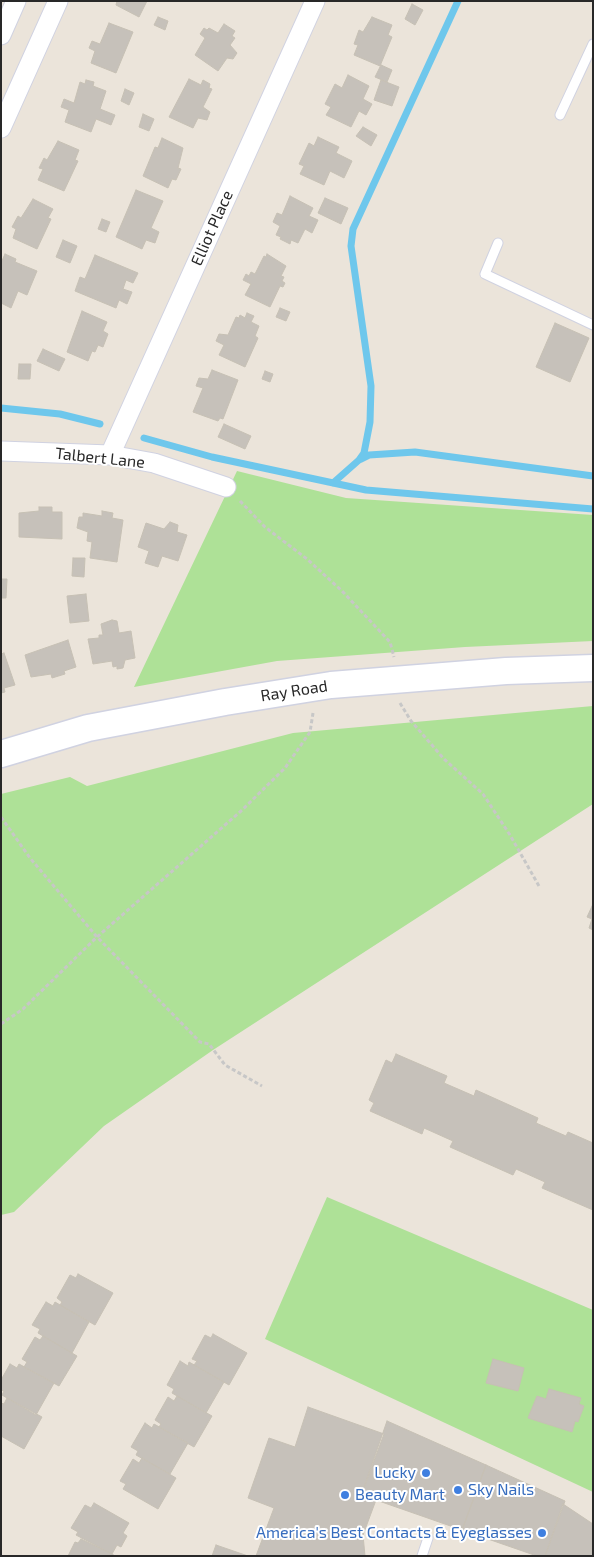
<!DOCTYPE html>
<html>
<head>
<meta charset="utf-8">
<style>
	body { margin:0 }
	#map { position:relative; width:594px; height:1557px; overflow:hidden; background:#ebe4da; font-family:"Exo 2",sans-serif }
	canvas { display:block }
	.frame { position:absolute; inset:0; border:2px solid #282828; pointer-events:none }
</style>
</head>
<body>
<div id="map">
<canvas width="594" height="1557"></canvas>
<div class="frame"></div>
</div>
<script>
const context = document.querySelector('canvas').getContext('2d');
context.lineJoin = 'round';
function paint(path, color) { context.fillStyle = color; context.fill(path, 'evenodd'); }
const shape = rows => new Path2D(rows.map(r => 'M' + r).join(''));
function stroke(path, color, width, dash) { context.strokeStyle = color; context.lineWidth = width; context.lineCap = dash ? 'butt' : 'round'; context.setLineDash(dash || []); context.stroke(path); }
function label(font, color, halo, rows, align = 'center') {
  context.font = font + ' "Exo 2",sans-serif'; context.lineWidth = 4; context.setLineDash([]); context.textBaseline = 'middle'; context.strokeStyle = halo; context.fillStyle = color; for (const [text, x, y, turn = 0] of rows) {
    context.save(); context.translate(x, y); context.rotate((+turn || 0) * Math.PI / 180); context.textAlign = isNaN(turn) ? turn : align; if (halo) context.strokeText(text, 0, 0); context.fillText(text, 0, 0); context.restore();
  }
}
const green = shape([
	[237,471,346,498,593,515,593,641,465,647,277,661,134,687],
	[593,706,593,804,213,1050,104,1126,14,1212,1,1215,1,794,70,777,87,786,293,733],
	[327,1197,593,1310,593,1492,265,1339]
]);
const stream = shape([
	[1,408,60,414,100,424],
	[144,438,212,457,366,490,593,509],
	[361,459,369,455,415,452,593,476],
	[333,483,359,460,364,453,370,422,371,386,351,246,353,229,458,1]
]);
const building = shape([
	[117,1,147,1,139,17,116,5,117,1],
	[412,4,423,10,415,25,405,19,412,4],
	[158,17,168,21,165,30,154,25,158,17],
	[372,17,392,25,388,35,392,37,380,66,354,55,358,45,354,44,359,30,363,32,372,17],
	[109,23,133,32,116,73,91,63,95,51,89,48,92,41,100,44,109,23],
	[224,24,235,31,232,36,235,38,230,45,237,53,233,59,227,58,218,71,195,55,205,38,200,34,204,28,207,30,209,28,218,33,224,24],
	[381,65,392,70,387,82,375,77,381,65],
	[348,75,369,86,363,99,372,104,366,115,359,111,351,127,326,115,331,107,325,104,335,84,342,88,348,75],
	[189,79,201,85,203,80,210,84,209,88,212,89,203,107,210,112,207,120,198,118,193,128,169,117,189,79],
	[86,80,94,82,93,86,106,91,100,109,115,115,111,125,96,119,91,132,65,122,69,110,61,107,64,99,74,103,80,82,85,84,86,80],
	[381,80,399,87,392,106,374,100,381,80],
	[125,89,134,93,129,105,121,101,125,89],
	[143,114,154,119,149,131,139,127,143,114],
	[363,127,377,135,371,146,356,136,363,127],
	[318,137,339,147,336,153,352,161,344,178,330,171,324,185,300,174,304,166,299,164,309,143,314,146,318,137],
	[162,138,183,148,178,168,181,169,176,180,172,179,168,188,143,176,155,147,158,148,162,138],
	[58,141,79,150,75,160,78,161,64,191,38,180,43,169,39,168,44,158,47,160,58,141],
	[136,190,163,201,151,228,159,232,155,243,146,240,142,249,116,237,136,190],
	[290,196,313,208,309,216,318,220,312,233,305,229,298,243,291,240,290,244,280,239,281,237,276,235,280,226,273,222,277,213,282,215,290,196],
	[325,198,348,208,341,224,318,213,325,198],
	[33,199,53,209,48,218,51,219,37,249,13,238,16,229,12,227,18,216,21,218,33,199],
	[102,219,110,222,106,232,98,229,102,219],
	[63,240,77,246,70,263,56,257,63,240],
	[5,254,16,259,15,262,37,271,27,295,18,291,11,308,1,303,1,263,5,254],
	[267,254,286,266,281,276,284,277,282,281,285,283,283,287,280,286,270,307,245,295,251,284,243,280,246,274,249,276,251,272,255,274,264,256,266,257,267,254],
	[95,255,138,273,133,283,126,280,123,289,132,292,127,304,119,300,116,308,75,291,80,277,85,279,95,255],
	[280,308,290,312,286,321,276,317,280,308],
	[82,311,107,322,103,331,108,334,103,347,98,345,95,352,92,351,88,361,67,352,82,311],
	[247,313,254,316,251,322,259,326,255,336,258,338,245,367,219,355,224,345,216,341,219,334,228,335,236,317,239,318,240,315,245,318,247,313],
	[555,323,589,338,570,382,536,367,555,323],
	[43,349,65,359,59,371,37,361,43,349],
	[19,364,31,364,30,379,18,379,19,364],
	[212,370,238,380,223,419,220,418,218,421,193,412,203,388,196,386,199,378,208,379,212,370],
	[265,371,273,374,270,382,262,379,265,371],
	[224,424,251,436,245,449,218,437,224,424],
	[39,507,52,507,52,512,62,512,62,539,19,537,19,513,39,511,39,507],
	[102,511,113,513,112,518,123,520,117,562,90,558,92,542,87,541,88,532,77,528,79,517,83,517,83,513,102,516,102,511],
	[170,522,178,525,177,532,187,535,178,561,162,556,158,567,145,563,149,551,138,547,146,523,164,529,170,522],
	[73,558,85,558,84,577,72,576,73,558],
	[1,579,7,579,6,598,1,598,1,579],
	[86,594,89,621,70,623,67,596,86,594],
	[112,620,117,621,119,633,131,631,135,658,125,660,123,668,117,669,117,666,113,667,112,661,93,664,88,639,99,638,99,635,103,635,101,624,112,620],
	[68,640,76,667,64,671,65,674,52,678,51,674,31,677,25,655,68,640],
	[4,653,15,685,4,688,5,692,1,693,1,654,4,653],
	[593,904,593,930,589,928,592,919,587,917,593,904],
	[396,1054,447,1076,444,1083,474,1096,476,1090,538,1118,536,1123,566,1136,568,1132,593,1143,593,1210,542,1188,545,1182,516,1169,513,1175,450,1147,453,1141,424,1128,422,1134,370,1111,374,1103,369,1100,386,1060,392,1063,396,1054],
	[78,1274,113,1293,95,1325,60,1305,62,1302,57,1298,70,1275,76,1278,78,1274],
	[46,1302,53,1306,55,1302,89,1322,72,1353,38,1333,40,1329,32,1325,46,1302],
	[213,1334,247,1353,229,1385,194,1365,197,1361,192,1359,205,1335,211,1338,213,1334],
	[43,1336,77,1356,59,1386,24,1367,27,1362,22,1359,35,1337,40,1340,43,1336],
	[493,1359,524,1368,518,1391,486,1383,493,1359],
	[180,1361,188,1366,189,1362,224,1382,206,1413,172,1393,174,1389,167,1385,180,1361],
	[10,1364,17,1368,19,1364,54,1383,36,1415,2,1395,4,1391,1,1390,1,1380,10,1364],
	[549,1389,581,1398,579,1404,584,1406,578,1422,575,1421,572,1432,528,1418,537,1396,546,1399,549,1389],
	[177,1396,212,1416,194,1447,159,1427,161,1424,155,1420,168,1397,174,1401,177,1396],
	[7,1398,42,1417,24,1449,1,1436,1,1403,4,1404,7,1398],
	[308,1407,384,1434,362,1493,376,1500,363,1535,365,1556,256,1556,274,1508,248,1498,269,1438,295,1447,308,1407],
	[387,1421,486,1465,462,1530,376,1500,362,1493,387,1421],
	[145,1423,152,1428,154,1424,188,1443,170,1474,136,1455,138,1451,131,1447,145,1423],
	[142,1458,176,1478,158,1509,123,1489,126,1484,120,1481,133,1459,139,1463,142,1458],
	[486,1465,565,1501,545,1556,537,1556,462,1530,486,1465],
	[94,1503,129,1523,123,1533,127,1536,121,1547,117,1545,112,1554,76,1535,78,1532,71,1528,85,1505,91,1508,94,1503],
	[563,1504,593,1524,593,1556,545,1556,563,1504],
	[81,1539,112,1554,115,1556,68,1556,75,1542,78,1543,81,1539],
	[216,1545,248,1556,212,1556,216,1545]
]);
const path = shape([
	[240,501,265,527,307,559,342,591,390,642,394,657],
	[400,703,411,721,444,759,483,794,510,835,539,886],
	[1,817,30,858,97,937,200,1042,209,1044,225,1065,262,1086],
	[1,1024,23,1009,97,937,241,811,285,768,310,732,313,713]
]);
const lane = shape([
	[560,115,593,44],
	[498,243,485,274,593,325],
	[422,1556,428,1538]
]);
const street = shape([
	[1,35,16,1],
	[1,128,58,1],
	[1,451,110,455,154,463,226,487],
	[110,455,315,1]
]);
const secondary = shape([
	[1,754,88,728,225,702,331,685,506,671,593,668]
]);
const markers = [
	[426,1473,5,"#3f7fe0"],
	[458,1490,5,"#3f7fe0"],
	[345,1495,5,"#3f7fe0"],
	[542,1533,5,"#3f7fe0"]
];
const streetNames = [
	["Elliot Place",212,228,-66],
	["Talbert Lane",100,458,6],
	["Ray Road",294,691,-9]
];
const shopNames = [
	["Lucky",416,1473],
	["Sky Nails",468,1490,"left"],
	["Beauty Mart",355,1495,"left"],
	["America's Best Contacts & Eyeglasses",532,1533]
];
paint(green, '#aee197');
stroke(stream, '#6ec7ec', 7);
paint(building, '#c6c1ba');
stroke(building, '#c6c0b4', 1);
stroke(lane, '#d0d2e1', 11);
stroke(street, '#d0d2e1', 21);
stroke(secondary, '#d0d2e1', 29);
stroke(path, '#c7c7c7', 3, [4, 2.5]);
stroke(lane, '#fff', 9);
stroke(street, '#fff', 19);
stroke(secondary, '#fff', 26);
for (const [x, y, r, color] of markers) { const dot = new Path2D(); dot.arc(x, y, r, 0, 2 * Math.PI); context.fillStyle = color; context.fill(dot); stroke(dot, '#fff', 2); }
label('16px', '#282828', '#fff', streetNames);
label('16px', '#366cbe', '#fff', shopNames, 'right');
</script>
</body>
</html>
